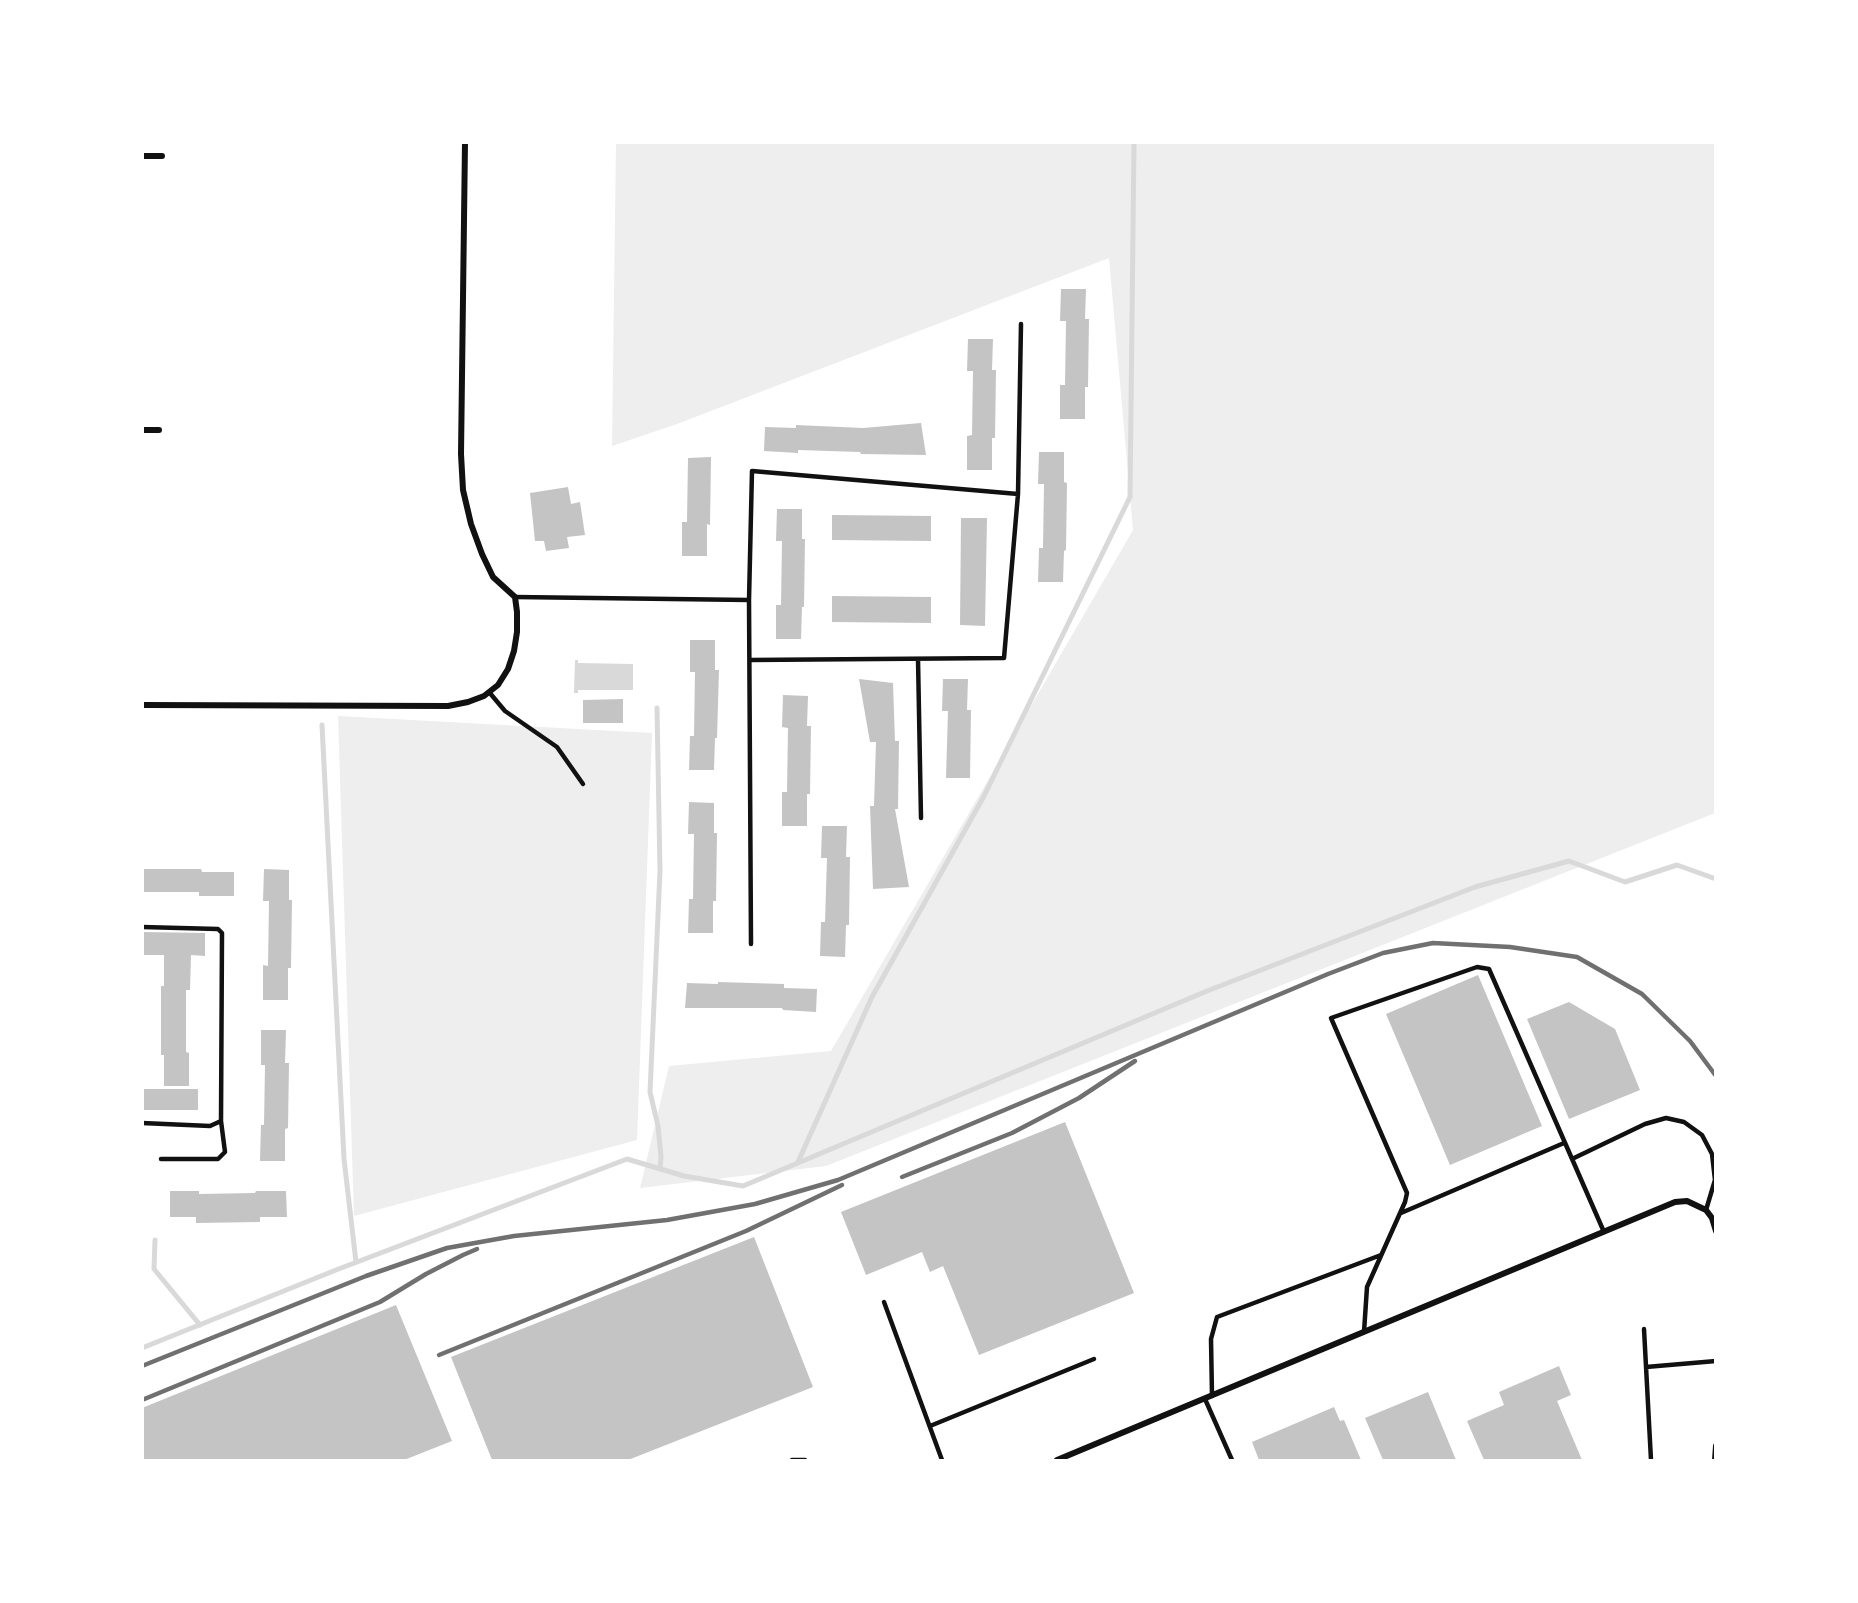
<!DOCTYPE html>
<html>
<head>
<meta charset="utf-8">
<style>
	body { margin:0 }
	#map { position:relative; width:1858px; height:1603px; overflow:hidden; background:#fff; font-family:Mulish,sans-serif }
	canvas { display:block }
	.frame { position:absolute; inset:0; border:144px solid #fff; pointer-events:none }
</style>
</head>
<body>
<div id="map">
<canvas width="1858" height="1603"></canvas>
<div class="frame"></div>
</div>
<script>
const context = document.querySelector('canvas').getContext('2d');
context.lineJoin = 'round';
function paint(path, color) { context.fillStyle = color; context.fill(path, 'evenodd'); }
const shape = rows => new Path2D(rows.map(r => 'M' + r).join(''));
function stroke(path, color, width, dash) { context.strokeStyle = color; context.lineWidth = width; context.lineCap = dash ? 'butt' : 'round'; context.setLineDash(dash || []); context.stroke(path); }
const green = shape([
	[616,143,1715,143,1715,813,826,1166,640,1188,669,1066,831,1051,1133,530,1109,258,677,424,612,446],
	[338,716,652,733,637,1140,354,1216]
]);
const water = shape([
	[575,660,578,660,578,663,633,664,633,690,578,690,578,693,574,693]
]);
const stream = shape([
	[657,708,660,871,650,1092,658,1126,661,1157,660,1169],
	[322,725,344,1159,356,1262],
	[798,1162,872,997,984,796,1130,497,1134,142],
	[155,1240,154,1269,200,1325],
	[142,1348,336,1270,627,1159,684,1176,743,1186,1207,991,1475,887,1569,861,1625,882,1677,865,1716,879]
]);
const building = shape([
	[1061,289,1086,289,1085,319,1089,319,1088,387,1085,387,1085,419,1060,419,1060,385,1065,385,1066,321,1060,321],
	[968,339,993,339,992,370,996,370,995,438,992,438,992,470,967,470,967,436,972,435,973,371,967,371],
	[921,423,926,455,861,454,860,452,798,450,798,453,764,451,765,427,796,428,796,425,863,428],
	[1039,452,1064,452,1064,482,1067,483,1066,550,1064,551,1063,582,1038,582,1039,548,1043,548,1044,484,1038,484],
	[711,457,710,525,707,524,707,556,682,556,682,522,687,522,688,458],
	[568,487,571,504,580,502,585,535,567,537,569,548,546,551,544,541,535,541,530,493],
	[777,509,802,509,802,539,805,539,804,607,802,607,801,639,776,639,776,605,781,605,782,541,776,541],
	[832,515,931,516,931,541,832,540],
	[961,518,987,518,985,626,960,625],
	[832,596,931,597,931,623,832,622],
	[690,640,715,640,715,670,719,670,717,738,715,738,714,770,689,770,690,736,694,736,695,672,690,672],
	[859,679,893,683,895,741,899,741,898,809,895,809,909,887,873,889,870,806,874,806,876,742,870,742],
	[943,679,968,679,967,710,971,710,970,778,946,778,948,711,942,711],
	[783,695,808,696,807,726,811,726,810,794,807,794,807,826,782,826,782,792,787,792,788,728,782,727],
	[623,699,623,723,583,723,583,700],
	[689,802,714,803,714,833,717,833,716,901,713,901,713,933,688,933,689,899,693,899,694,834,688,834],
	[822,826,847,826,846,857,850,857,849,925,846,925,845,957,820,956,821,922,825,922,827,858,821,858],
	[142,869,201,869,202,872,234,872,234,896,199,896,199,892,142,892],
	[264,869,289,870,289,900,292,900,291,968,288,968,288,1000,263,1000,263,965,268,966,269,901,263,901],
	[142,932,205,933,205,956,191,955,190,990,186,990,186,1052,189,1053,189,1086,164,1086,164,1055,161,1055,161,986,164,986,164,955,142,955],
	[1478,975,1542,1126,1450,1165,1386,1014],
	[718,982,784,984,784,988,817,989,816,1012,783,1010,782,1008,685,1008,687,983,718,984],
	[1569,1002,1615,1029,1640,1090,1569,1119,1527,1019],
	[261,1030,286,1030,285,1063,289,1063,288,1128,285,1129,285,1161,260,1161,261,1125,264,1125,265,1065,261,1065],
	[142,1089,198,1089,198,1110,142,1110],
	[1065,1122,1134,1293,979,1355,943,1266,930,1272,922,1252,866,1275,841,1212],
	[170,1191,199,1191,199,1194,255,1193,256,1191,286,1191,287,1217,260,1217,260,1222,196,1223,196,1217,170,1217],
	[754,1237,813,1387,628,1460,492,1460,451,1357],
	[396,1305,452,1441,404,1460,142,1460,142,1408],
	[1559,1366,1571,1395,1557,1401,1582,1460,1484,1460,1467,1421,1504,1405,1499,1392],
	[1428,1392,1456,1460,1383,1460,1365,1418],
	[1334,1407,1340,1421,1344,1420,1361,1460,1259,1460,1252,1442]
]);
const service = shape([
	[1018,494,1021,324],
	[515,597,749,600,751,944],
	[749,600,752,471,1018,494,1004,658,750,660],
	[918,659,921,818],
	[489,692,505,711,557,747,583,784],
	[142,927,218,929,222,933,221,1121,210,1126,142,1123],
	[161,1159,218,1159,225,1152,221,1121],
	[1572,1159,1645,1124,1666,1118,1684,1122,1702,1135,1712,1154,1715,1180,1706,1210],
	[1401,1213,1564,1143],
	[884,1302,942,1460],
	[1644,1329,1651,1460],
	[1364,1332,1367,1287,1405,1202,1407,1193,1331,1018,1477,967,1489,969,1604,1232],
	[1646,1367,1716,1361],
	[1212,1396,1211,1339,1217,1317,1381,1255],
	[1205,1399,1232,1460],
	[930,1426,1094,1359],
	[792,1460,805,1460]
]);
const minor = shape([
	[142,156,162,156],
	[142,430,159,430],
	[142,705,448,706,468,702,484,696,498,685,508,669,514,651,517,632,517,612,515,597,493,577,482,554,471,524,463,490,461,454,465,142],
	[1057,1460,1675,1202,1687,1201,1706,1210,1712,1218,1716,1231],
	[1715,1460,1716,1446]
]);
const rail = shape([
	[902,1177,1012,1133,1079,1098,1135,1061],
	[439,1355,746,1231,842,1185],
	[142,1366,366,1276,447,1248,514,1236,667,1220,755,1204,838,1180,1328,974,1383,953,1433,943,1510,947,1577,957,1642,994,1690,1041,1716,1076],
	[142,1400,380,1302,426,1274,463,1255,477,1249]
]);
paint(green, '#eee');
paint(water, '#d9d9d9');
stroke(stream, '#d9d9d9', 5);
paint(building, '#c4c4c4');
stroke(service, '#111', 4.5);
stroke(minor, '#111', 6);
stroke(rail, '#707070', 4.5);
</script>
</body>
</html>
